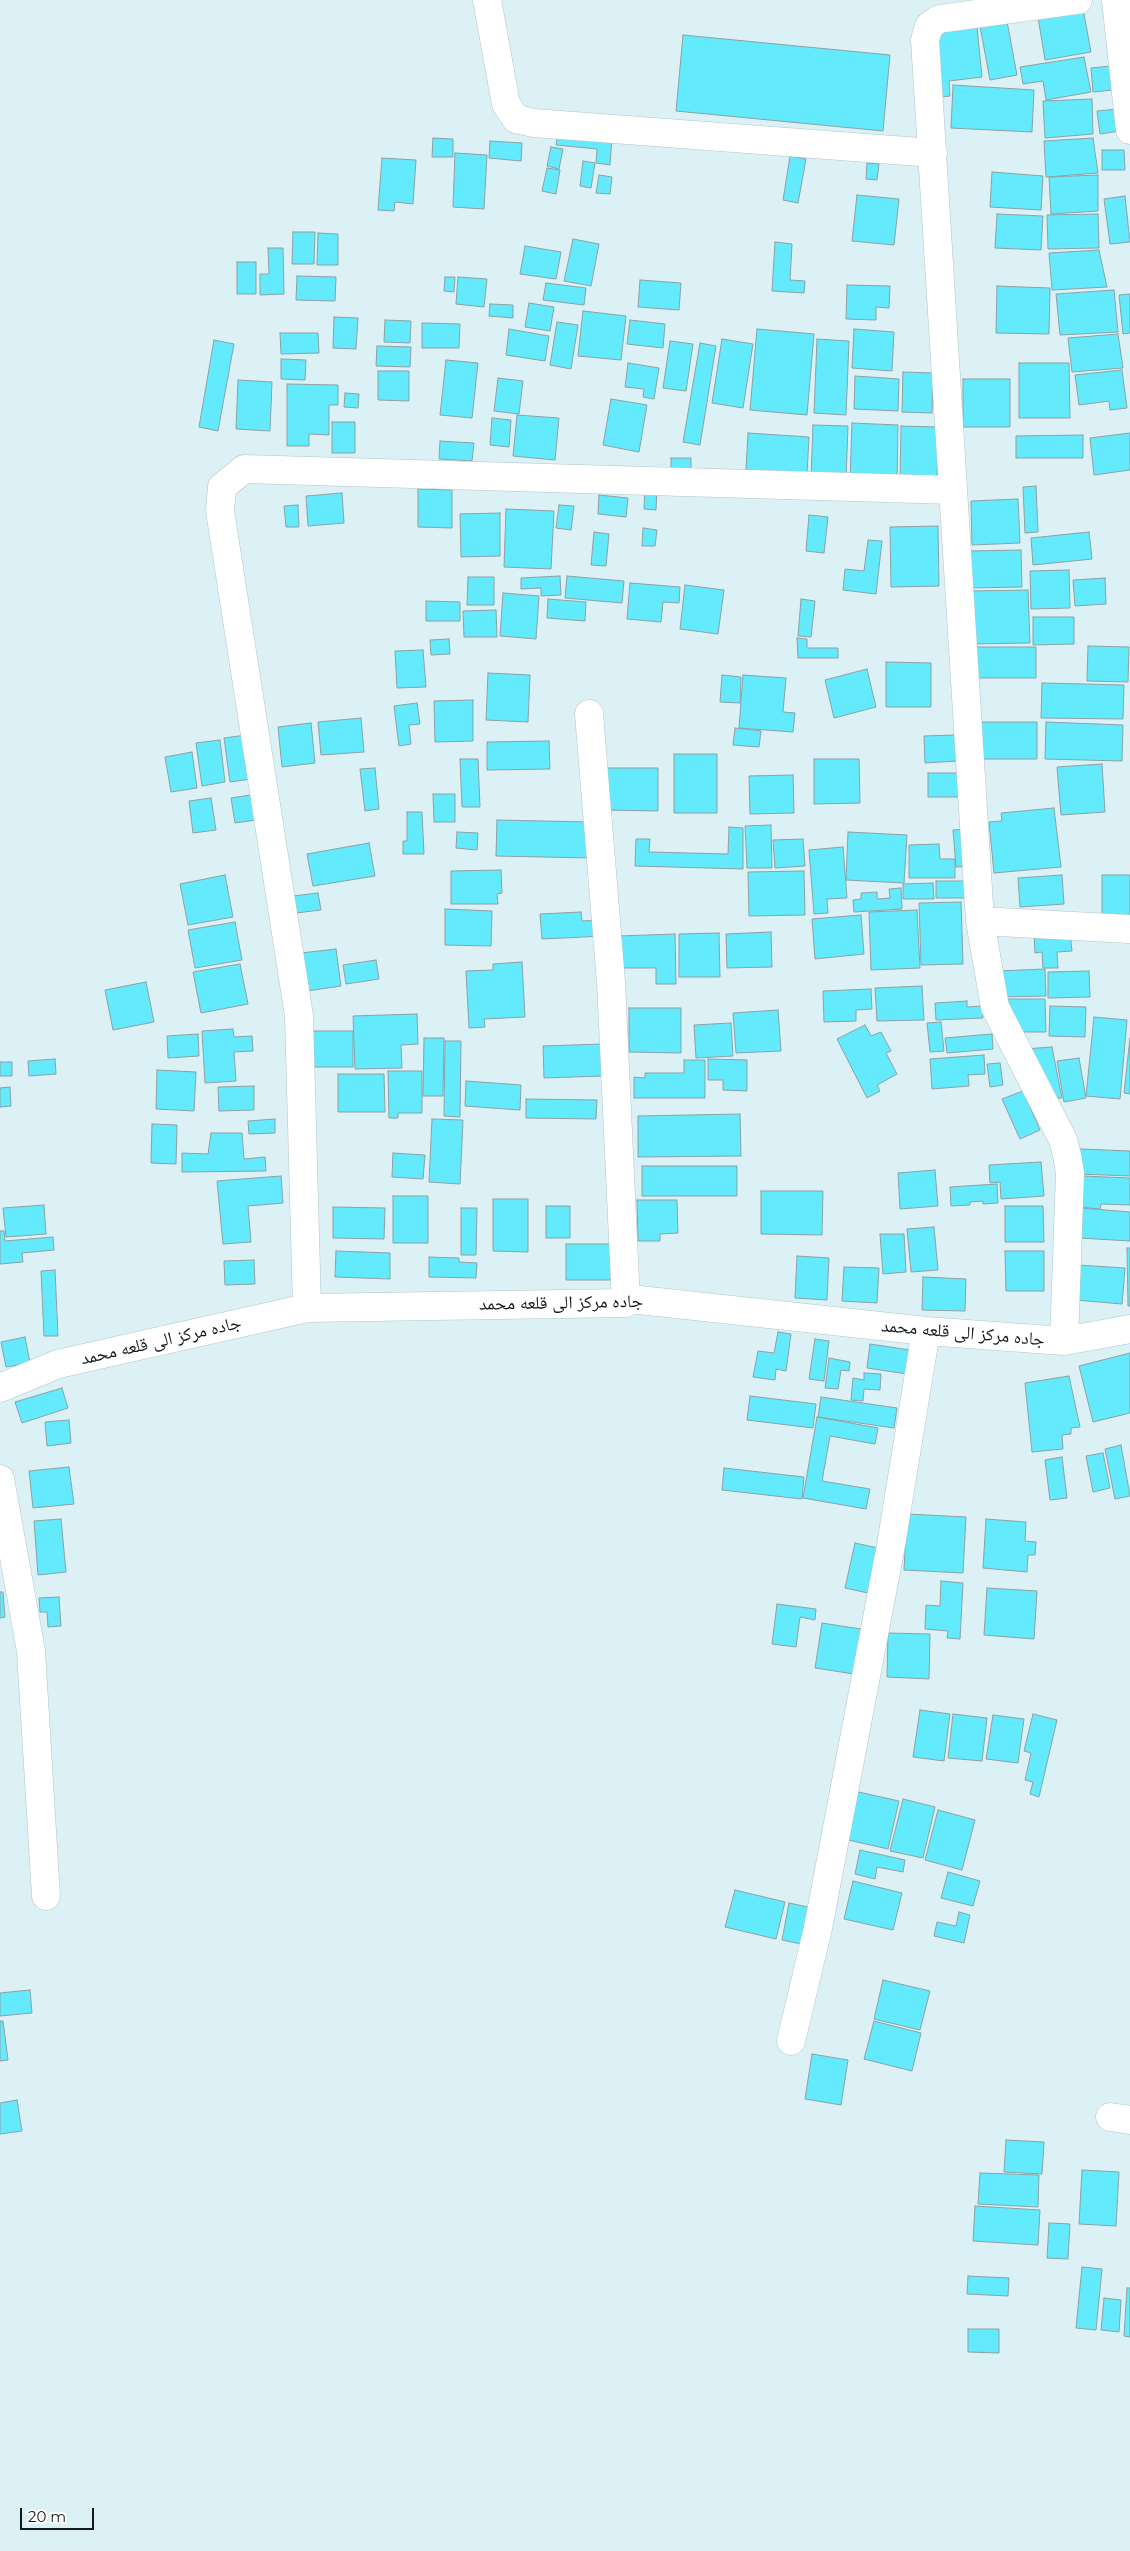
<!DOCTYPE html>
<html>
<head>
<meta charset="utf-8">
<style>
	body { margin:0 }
	#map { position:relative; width:1130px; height:2551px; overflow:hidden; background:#dbf1f5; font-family:Montserrat,sans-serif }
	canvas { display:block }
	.scale { position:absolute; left:20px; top:2508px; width:74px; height:22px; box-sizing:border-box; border:2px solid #131a1c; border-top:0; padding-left:6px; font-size:15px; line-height:18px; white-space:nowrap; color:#131a1c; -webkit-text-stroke:4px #fff; paint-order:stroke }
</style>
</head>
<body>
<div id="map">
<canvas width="1130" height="2551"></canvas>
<div class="scale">20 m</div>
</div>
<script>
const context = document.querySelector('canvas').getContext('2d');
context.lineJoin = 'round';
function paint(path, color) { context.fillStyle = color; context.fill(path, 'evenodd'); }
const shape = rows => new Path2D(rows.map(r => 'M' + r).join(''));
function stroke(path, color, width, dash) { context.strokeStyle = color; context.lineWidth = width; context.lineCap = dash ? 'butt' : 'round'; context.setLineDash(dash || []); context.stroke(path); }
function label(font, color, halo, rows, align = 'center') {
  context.font = font + ' Montserrat,"Noto Naskh Arabic",sans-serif'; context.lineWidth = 4.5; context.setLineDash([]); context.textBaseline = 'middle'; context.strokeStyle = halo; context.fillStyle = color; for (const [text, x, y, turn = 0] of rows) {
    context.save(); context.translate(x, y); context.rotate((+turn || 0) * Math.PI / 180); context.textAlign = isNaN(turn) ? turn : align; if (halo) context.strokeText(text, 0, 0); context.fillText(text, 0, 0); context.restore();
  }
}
const building = shape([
	[1082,3,1091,52,1045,60,1037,11,1082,3],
	[1006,16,1017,75,990,80,979,21,1006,16],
	[977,27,982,77,949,81,950,96,934,98,928,32,977,27],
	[683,35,890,55,883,131,676,111,683,35],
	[1084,57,1091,92,1046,100,1043,81,1023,84,1020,67,1084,57],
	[1110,66,1113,90,1093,92,1091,68,1110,66],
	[953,85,1034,90,1032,132,951,128,953,85],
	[1092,99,1093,134,1045,138,1043,101,1092,99],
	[1117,109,1120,131,1100,134,1097,111,1117,109],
	[558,132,612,136,610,165,596,163,597,149,556,145,558,132],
	[433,138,453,139,453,157,432,157,433,138],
	[1093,138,1098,173,1046,177,1044,141,1093,138],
	[490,141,522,143,521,161,489,158,490,141],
	[551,147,563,149,559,169,547,166,551,147],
	[1102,150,1124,150,1125,170,1102,170,1102,150],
	[455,153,487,155,484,209,453,207,455,153],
	[790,156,806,159,798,203,783,200,790,156],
	[382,158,416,160,413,204,395,202,394,211,378,210,382,158],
	[583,161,595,163,591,188,580,186,583,161],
	[867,163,879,164,877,180,866,179,867,163],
	[547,168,560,170,556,194,542,191,547,168],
	[992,172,1043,176,1041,210,990,207,992,172],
	[599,175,612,177,610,194,596,193,599,175],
	[1098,175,1098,211,1051,214,1049,177,1098,175],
	[857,195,899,199,894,245,852,241,857,195],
	[1125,196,1130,242,1110,244,1104,199,1125,196],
	[997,214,1043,216,1041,250,995,248,997,214],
	[1098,214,1099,248,1048,249,1047,215,1098,214],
	[293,232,315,232,314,264,292,264,293,232],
	[318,233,338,234,338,265,317,265,318,233],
	[573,239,599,244,591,286,564,281,573,239],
	[775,242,792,244,790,280,805,281,804,293,772,291,775,242],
	[525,246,561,252,556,279,520,274,525,246],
	[268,248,283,248,284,294,260,295,260,274,269,274,268,248],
	[1099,250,1107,287,1052,290,1049,253,1099,250],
	[237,262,256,262,256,294,237,294,237,262],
	[297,276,336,277,335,301,296,300,297,276],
	[445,277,455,277,454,292,444,291,445,277],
	[458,277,487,279,484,307,456,304,458,277],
	[640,280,681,283,679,310,638,307,640,280],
	[546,283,586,288,584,305,543,300,546,283],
	[847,285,890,286,889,308,876,307,876,320,846,319,847,285],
	[997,286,1050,288,1049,334,996,333,997,286],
	[1114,290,1118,332,1060,335,1056,294,1114,290],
	[1130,294,1130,333,1123,334,1119,295,1130,294],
	[529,303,554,307,550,331,525,327,529,303],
	[490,304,513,305,513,318,489,316,490,304],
	[583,311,626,316,621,360,578,356,583,311],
	[334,317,358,318,356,349,333,348,334,317],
	[385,320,411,321,410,343,384,342,385,320],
	[630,320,665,324,663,348,627,344,630,320],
	[557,322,578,325,571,369,550,365,557,322],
	[422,323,460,324,459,348,422,348,422,323],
	[509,329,549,336,545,361,506,355,509,329],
	[757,329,814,334,807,415,750,410,757,329],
	[854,329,894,332,892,371,852,368,854,329],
	[280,333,318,333,319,353,281,354,280,333],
	[1118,334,1123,368,1072,372,1068,338,1118,334],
	[722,339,753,344,743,408,712,403,722,339],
	[817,339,849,341,846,415,814,413,817,339],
	[214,340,234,344,218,431,199,427,214,340],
	[670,341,693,344,686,391,663,388,670,341],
	[700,343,716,346,700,445,683,442,700,343],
	[377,346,411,347,410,367,376,366,377,346],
	[281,359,306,360,305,380,281,379,281,359],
	[446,360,478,363,472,418,440,415,446,360],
	[628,363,659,368,654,399,643,397,644,389,625,387,628,363],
	[1019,363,1069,363,1070,418,1019,418,1019,363],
	[1122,370,1127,408,1110,410,1109,401,1079,405,1075,375,1122,370],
	[378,371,409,371,409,401,378,400,378,371],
	[903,372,933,373,932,413,902,412,903,372],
	[855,376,899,379,898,411,854,409,855,376],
	[498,378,523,381,519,414,494,411,498,378],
	[963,379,1010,379,1010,427,963,427,963,379],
	[238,380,272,382,270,431,236,429,238,380],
	[287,384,338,385,338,405,329,405,329,435,309,434,309,446,287,446,287,384],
	[345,393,359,394,358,408,344,407,345,393],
	[611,399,647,405,639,452,603,445,611,399],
	[517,415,559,418,555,460,513,456,517,415],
	[492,418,511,420,509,447,490,445,492,418],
	[332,422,355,422,355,453,332,453,332,422],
	[852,423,898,425,897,481,850,480,852,423],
	[813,425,848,426,846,480,811,478,813,425],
	[901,426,938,427,937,485,900,484,901,426],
	[748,433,809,437,807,474,746,470,748,433],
	[1130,433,1130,470,1094,475,1090,438,1130,433],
	[1083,435,1083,458,1016,458,1016,436,1083,435],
	[440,441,474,443,472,461,439,459,440,441],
	[671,458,691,458,691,473,671,473,671,458],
	[1036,486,1038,532,1025,533,1023,487,1036,486],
	[645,487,657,488,656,510,644,509,645,487],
	[418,489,452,490,452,528,418,527,418,489],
	[342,493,344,523,308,526,306,496,342,493],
	[599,495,628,498,626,517,598,514,599,495],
	[1018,499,1020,543,972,545,971,501,1018,499],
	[298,505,299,527,286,527,284,506,298,505],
	[559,505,574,506,571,530,556,528,559,505],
	[506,509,554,511,551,569,504,567,506,509],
	[500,513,500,556,461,557,460,514,500,513],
	[809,515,828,517,824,553,806,551,809,515],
	[938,526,939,586,891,587,890,527,938,526],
	[643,528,657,530,655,546,642,546,643,528],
	[594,532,609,534,606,566,591,565,594,532],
	[1089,532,1092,559,1033,565,1031,538,1089,532],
	[868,540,882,541,876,594,843,590,845,569,864,571,868,540],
	[1021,550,1022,587,968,588,967,551,1021,550],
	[1069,570,1070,608,1031,609,1030,571,1069,570],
	[560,576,561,595,541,596,541,588,521,589,521,578,560,576],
	[567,576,624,581,622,603,565,598,567,576],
	[468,577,494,577,494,605,467,605,468,577],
	[1105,578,1106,604,1075,606,1073,580,1105,578],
	[630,583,680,587,679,603,663,602,661,622,627,619,630,583],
	[685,585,724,590,718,634,680,629,685,585],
	[1028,590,1030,643,970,644,968,591,1028,590],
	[503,593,539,596,536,639,500,636,503,593],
	[548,599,586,602,585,621,547,618,548,599],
	[801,599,815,601,811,637,798,636,801,599],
	[426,601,460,602,460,621,426,621,426,601],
	[496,610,497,637,464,637,463,611,496,610],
	[1033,617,1074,617,1074,644,1033,645,1033,617],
	[797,638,807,639,807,648,838,648,838,658,798,658,797,638],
	[449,639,450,654,431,655,430,640,449,639],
	[1088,646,1129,647,1128,682,1087,681,1088,646],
	[971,647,1036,647,1036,678,972,678,971,647],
	[423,650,426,687,397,688,395,651,423,650],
	[886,662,931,663,931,707,886,707,886,662],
	[867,669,876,707,834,718,825,680,867,669],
	[488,673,530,675,528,722,486,720,488,673],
	[722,675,741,677,740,703,720,702,722,675],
	[743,675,786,678,783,712,795,713,793,732,739,728,743,675],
	[1042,683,1124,685,1123,719,1041,718,1042,683],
	[473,700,473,741,435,742,434,701,473,700],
	[417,703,420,724,409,725,411,744,399,746,394,706,417,703],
	[361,718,364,752,321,755,318,722,361,718],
	[981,722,1037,722,1037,759,981,759,981,722],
	[1046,722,1123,725,1122,761,1045,759,1046,722],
	[311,723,315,763,282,767,278,727,311,723],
	[735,728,761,731,759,747,733,745,735,728],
	[246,735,252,779,230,782,224,738,246,735],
	[955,735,957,761,925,763,924,736,955,735],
	[220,740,225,782,202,786,196,743,220,740],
	[549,741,550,769,487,770,487,742,549,741],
	[192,752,197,788,171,792,165,757,192,752],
	[674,754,717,754,717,813,674,813,674,754],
	[460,759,478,759,480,807,462,807,460,759],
	[814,759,859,759,860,803,814,804,814,759],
	[1102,764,1105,812,1061,815,1057,767,1102,764],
	[375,768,379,809,365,811,360,769,375,768],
	[606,768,658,768,658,811,605,810,606,768],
	[928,773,962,773,963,797,928,797,928,773],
	[793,775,794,813,750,814,749,776,793,775],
	[433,794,455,794,455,822,434,822,433,794],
	[251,795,256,820,235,823,231,798,251,795],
	[211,798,216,830,193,833,189,801,211,798],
	[1054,808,1061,867,994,873,989,822,1002,821,1001,813,1054,808],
	[407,812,422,812,424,854,403,854,403,841,407,841,407,812],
	[497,820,590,822,590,858,496,856,497,820],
	[771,825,772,868,747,868,745,826,771,825],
	[729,827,743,828,743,869,635,866,636,839,650,839,649,852,728,854,729,827],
	[967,829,970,866,956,867,953,830,967,829],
	[457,832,478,833,477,850,456,848,457,832],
	[848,832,907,835,904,883,846,880,848,832],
	[803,839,805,866,775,868,773,840,803,839],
	[369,843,375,876,313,886,307,854,369,843],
	[939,844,940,859,955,859,955,878,909,878,909,845,939,844],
	[843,847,847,898,827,899,828,913,814,914,809,850,843,847],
	[501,870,502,893,497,894,498,904,451,904,451,871,501,870],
	[804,871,805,915,749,916,748,872,804,871],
	[225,875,233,917,188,925,180,884,225,875],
	[1062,875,1064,904,1020,907,1018,878,1062,875],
	[1102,875,1130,875,1130,922,1102,922,1102,875],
	[936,881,966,881,966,898,936,898,936,881],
	[933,883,934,899,903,899,903,884,933,883],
	[901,888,902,909,854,912,853,900,861,899,861,893,877,892,877,899,890,898,889,889,901,888],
	[318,893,321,910,296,913,293,896,318,893],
	[961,902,963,964,921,965,919,903,961,902],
	[445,909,492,911,491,946,445,945,445,909],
	[917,910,920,968,871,970,869,912,917,910],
	[581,912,582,921,603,920,604,936,542,939,540,914,581,912],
	[861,915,864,954,815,959,812,919,861,915],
	[235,922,242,960,195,968,188,930,235,922],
	[771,932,772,967,727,968,726,934,771,932],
	[1070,932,1072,951,1057,952,1058,968,1043,968,1042,952,1035,953,1034,934,1070,932],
	[719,933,720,977,679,977,679,934,719,933],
	[675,934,676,984,656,984,656,968,620,968,619,936,675,934],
	[336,949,341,986,307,991,301,953,336,949],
	[376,960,379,979,346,984,343,965,376,960],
	[522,962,525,1017,484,1019,485,1027,469,1028,466,971,493,970,493,964,522,962],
	[240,964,248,1004,201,1013,193,972,240,964],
	[1045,969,1046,996,1000,997,999,971,1045,969],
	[1089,971,1090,997,1048,998,1048,972,1089,971],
	[146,982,154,1022,113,1030,105,990,146,982],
	[922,986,924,1020,877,1021,875,988,922,986],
	[871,989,872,1009,856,1010,856,1021,824,1022,823,991,871,989],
	[1004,999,1045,999,1046,1032,1010,1032,1004,999],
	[967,1001,967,1007,982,1006,983,1018,936,1020,935,1003,967,1001],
	[1050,1006,1086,1007,1085,1037,1049,1036,1050,1006],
	[629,1008,681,1008,681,1053,629,1052,629,1008],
	[778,1010,781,1051,736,1053,733,1013,778,1010],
	[417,1014,418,1044,401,1045,402,1068,355,1069,353,1016,417,1014],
	[1094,1017,1127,1020,1120,1099,1086,1096,1094,1017],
	[941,1022,944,1051,930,1052,927,1023,941,1022],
	[731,1023,733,1056,696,1058,694,1025,731,1023],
	[865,1025,871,1036,881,1032,891,1051,886,1053,897,1074,877,1085,880,1091,867,1098,837,1039,865,1025],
	[233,1029,234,1037,252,1036,253,1051,234,1052,236,1081,205,1083,202,1031,233,1029],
	[313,1031,353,1031,353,1067,313,1067,313,1031],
	[198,1034,199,1056,168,1058,167,1036,198,1034],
	[992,1034,993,1049,947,1053,945,1038,992,1034],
	[424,1038,444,1038,443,1096,423,1096,424,1038],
	[1130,1038,1130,1094,1124,1093,1130,1038],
	[445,1041,461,1041,460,1117,444,1116,445,1041],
	[602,1044,603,1076,544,1078,543,1046,602,1044],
	[1052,1047,1062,1098,1048,1099,1024,1049,1052,1047],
	[984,1055,985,1074,968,1075,969,1086,932,1089,930,1059,984,1055],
	[1079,1058,1086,1098,1064,1102,1057,1061,1079,1058],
	[55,1059,56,1074,29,1076,28,1061,55,1059],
	[708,1059,747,1060,747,1091,723,1090,723,1080,708,1080,708,1059],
	[684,1060,705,1060,705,1098,634,1098,634,1077,645,1078,645,1073,684,1073,684,1060],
	[0,1062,12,1062,12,1076,0,1076,0,1062],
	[1000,1063,1003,1085,990,1087,987,1064,1000,1063],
	[157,1070,196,1072,194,1111,156,1109,157,1070],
	[388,1071,422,1071,422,1113,398,1113,398,1118,389,1118,388,1071],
	[338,1074,384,1074,385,1112,338,1112,338,1074],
	[466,1081,521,1085,520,1110,465,1106,466,1081],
	[254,1086,254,1110,219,1111,218,1087,254,1086],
	[10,1087,11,1106,0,1107,0,1088,10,1087],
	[1023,1091,1040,1130,1020,1139,1002,1099,1023,1091],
	[526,1099,597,1100,596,1119,526,1118,526,1099],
	[740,1114,741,1156,638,1157,638,1116,740,1114],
	[275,1119,275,1133,249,1134,248,1121,275,1119],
	[432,1119,463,1120,460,1184,429,1182,432,1119],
	[152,1124,177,1125,176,1164,151,1163,152,1124],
	[211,1133,242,1133,244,1159,265,1157,266,1171,182,1172,182,1153,208,1154,211,1133],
	[1080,1149,1130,1151,1130,1176,1079,1174,1080,1149],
	[393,1153,425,1155,423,1179,392,1177,393,1153],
	[1041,1162,1044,1196,1001,1199,1000,1182,990,1183,989,1165,1041,1162],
	[642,1166,737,1166,737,1196,642,1196,642,1166],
	[935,1170,938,1206,900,1209,898,1173,935,1170],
	[281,1176,283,1203,248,1206,251,1242,223,1244,217,1181,281,1176],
	[1082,1176,1130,1178,1130,1205,1101,1204,1100,1209,1080,1207,1082,1176],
	[997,1184,998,1203,983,1204,983,1201,970,1202,970,1205,951,1206,950,1187,997,1184],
	[761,1191,823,1191,822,1235,761,1234,761,1191],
	[393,1196,428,1196,428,1243,393,1243,393,1196],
	[493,1199,528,1199,528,1252,493,1251,493,1199],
	[637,1200,677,1200,678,1233,660,1234,660,1241,638,1241,637,1200],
	[44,1205,46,1234,6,1237,3,1208,44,1205],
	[546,1206,570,1206,570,1238,546,1238,546,1206],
	[1005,1206,1043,1206,1044,1242,1005,1242,1005,1206],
	[333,1207,385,1208,384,1239,333,1238,333,1207],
	[461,1208,477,1208,476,1255,461,1255,461,1208],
	[1081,1208,1130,1212,1130,1241,1079,1238,1081,1208],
	[934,1227,938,1270,911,1272,907,1229,934,1227],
	[0,1231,4,1231,5,1241,53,1237,54,1250,22,1253,23,1262,0,1264,0,1231],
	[880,1234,904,1234,906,1272,883,1274,880,1234],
	[566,1244,611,1244,611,1280,566,1280,566,1244],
	[1127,1248,1130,1248,1130,1306,1128,1306,1127,1248],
	[336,1251,390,1253,390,1279,335,1277,336,1251],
	[1005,1251,1044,1251,1044,1291,1006,1291,1005,1251],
	[797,1256,829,1258,827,1300,795,1298,797,1256],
	[429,1257,459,1258,459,1262,477,1263,476,1278,429,1277,429,1257],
	[254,1260,255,1284,225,1285,224,1261,254,1260],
	[1078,1265,1125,1268,1122,1304,1075,1300,1078,1265],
	[844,1267,879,1268,877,1303,842,1301,844,1267],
	[55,1270,58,1336,44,1336,41,1271,55,1270],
	[923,1277,966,1279,965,1311,922,1310,923,1277],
	[778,1332,791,1334,786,1371,776,1369,775,1380,753,1377,758,1351,774,1353,778,1332],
	[25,1337,30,1363,6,1367,1,1342,25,1337],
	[815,1339,829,1341,824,1381,809,1379,815,1339],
	[870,1344,910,1350,907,1374,867,1368,870,1344],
	[1130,1353,1130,1413,1093,1422,1079,1366,1130,1353],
	[829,1358,850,1362,849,1371,841,1370,838,1389,825,1388,829,1358],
	[864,1373,881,1374,880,1390,864,1389,863,1401,851,1400,853,1378,864,1380,864,1373],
	[1069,1376,1080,1427,1071,1428,1071,1434,1062,1435,1063,1449,1032,1452,1025,1383,1069,1376],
	[62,1388,68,1408,22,1423,15,1402,62,1388],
	[750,1396,816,1404,813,1428,747,1420,750,1396],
	[821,1397,897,1408,894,1428,818,1417,821,1397],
	[817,1417,878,1428,875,1444,830,1436,822,1481,870,1489,866,1509,803,1498,817,1417],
	[69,1420,71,1443,47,1446,45,1422,69,1420],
	[1121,1445,1130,1496,1115,1499,1105,1449,1121,1445],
	[1103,1453,1110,1488,1093,1492,1086,1456,1103,1453],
	[1062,1457,1067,1498,1050,1500,1045,1460,1062,1457],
	[69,1467,74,1504,33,1508,29,1471,69,1467],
	[724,1468,804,1477,802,1499,722,1490,724,1468],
	[907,1514,966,1517,963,1573,904,1570,907,1514],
	[61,1519,66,1572,38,1575,34,1521,61,1519],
	[986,1519,1026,1522,1025,1541,1036,1542,1035,1555,1028,1555,1027,1572,983,1568,986,1519],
	[855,1543,878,1548,868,1593,845,1588,855,1543],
	[941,1581,963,1583,960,1639,947,1638,948,1631,925,1629,926,1605,940,1606,941,1581],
	[987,1588,1037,1591,1034,1639,984,1635,987,1588],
	[0,1592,3,1592,5,1617,0,1618,0,1592],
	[59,1597,61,1626,48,1627,47,1612,40,1612,39,1598,59,1597],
	[777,1604,816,1609,815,1620,800,1617,796,1647,772,1644,777,1604],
	[822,1623,861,1629,854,1674,815,1668,822,1623],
	[888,1633,930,1634,929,1679,887,1677,888,1633],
	[920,1710,950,1714,944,1761,913,1757,920,1710],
	[953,1714,987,1718,982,1761,948,1758,953,1714],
	[1033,1714,1057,1720,1039,1797,1030,1794,1033,1782,1025,1780,1031,1753,1024,1751,1033,1714],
	[993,1715,1024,1719,1018,1763,986,1759,993,1715],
	[854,1791,899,1801,888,1849,844,1839,854,1791],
	[903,1799,935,1807,923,1858,890,1851,903,1799],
	[938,1810,975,1820,962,1870,925,1860,938,1810],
	[860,1850,905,1860,903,1872,877,1867,875,1879,855,1874,860,1850],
	[948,1872,980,1881,973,1906,941,1898,948,1872],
	[853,1881,902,1893,893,1930,844,1919,853,1881],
	[735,1890,785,1902,776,1939,725,1927,735,1890],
	[789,1903,813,1908,806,1945,782,1940,789,1903],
	[959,1912,970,1915,964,1943,934,1936,937,1922,956,1926,959,1912],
	[883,1980,930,1991,920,2030,874,2019,883,1980],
	[30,1990,32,2013,0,2016,0,1993,30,1990],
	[0,2021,3,2021,8,2060,0,2061,0,2021],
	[874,2021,921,2033,912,2071,864,2059,874,2021],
	[812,2054,848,2060,841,2105,805,2099,812,2054],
	[17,2100,22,2131,0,2134,0,2103,17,2100],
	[1006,2140,1044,2142,1042,2174,1004,2172,1006,2140],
	[1082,2170,1119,2172,1116,2226,1079,2224,1082,2170],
	[980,2173,1039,2175,1038,2207,978,2204,980,2173],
	[975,2206,1040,2210,1038,2245,973,2241,975,2206],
	[1049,2223,1070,2224,1068,2259,1047,2258,1049,2223],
	[1082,2267,1102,2269,1096,2330,1076,2328,1082,2267],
	[968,2276,1009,2278,1008,2296,967,2294,968,2276],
	[1127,2288,1130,2288,1130,2337,1124,2336,1127,2288],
	[1104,2298,1121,2300,1119,2332,1101,2330,1104,2298],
	[968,2329,999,2329,999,2353,968,2352,968,2329]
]);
const minor = shape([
	[487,0,506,104,516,119,534,123,933,153],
	[1116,0,1130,130],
	[589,714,611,982,626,1303],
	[980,921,1130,929],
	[307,1308,299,1016,220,511,222,487,244,469,952,490],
	[1064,1341,1070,1173,1067,1155,1063,1140,995,1007,980,921,925,40,929,26,939,19,1078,0],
	[0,1388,58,1364,307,1308,626,1303,630,1299,926,1331,1064,1341,1130,1329],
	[0,1479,31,1651,46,1896],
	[791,2041,818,1928,891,1545,926,1331],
	[1110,2117,1130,2120]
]);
const streetNames = [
	["جاده مرکز الی قلعه محمد",561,1303,-1],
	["جاده مرکز الی قلعه محمد",963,1333,5],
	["جاده مرکز الی قلعه محمد",161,1341,-13]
];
paint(building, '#63eafd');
stroke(building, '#8ca1a4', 1);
stroke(minor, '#b1c6c9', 29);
stroke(minor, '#fff', 28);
label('18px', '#131a1c', '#fff', streetNames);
</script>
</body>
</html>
